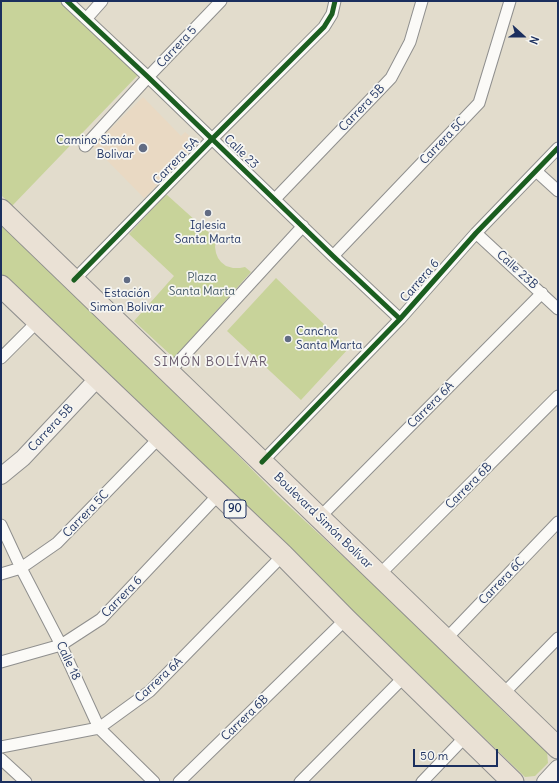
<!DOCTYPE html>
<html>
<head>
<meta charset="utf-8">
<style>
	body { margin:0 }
	#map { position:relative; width:559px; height:783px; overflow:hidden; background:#e2dccc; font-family:Delius,sans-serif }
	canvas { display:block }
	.frame { position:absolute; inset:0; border:2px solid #1b2f5e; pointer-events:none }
	.north { position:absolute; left:503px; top:16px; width:40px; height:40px; -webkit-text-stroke:3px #f6f6f2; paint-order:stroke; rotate:111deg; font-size:11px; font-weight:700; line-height:16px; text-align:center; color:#1b2f5e }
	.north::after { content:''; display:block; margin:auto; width:14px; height:18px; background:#1b2f5e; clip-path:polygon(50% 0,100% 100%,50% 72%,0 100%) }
	.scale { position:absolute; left:413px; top:749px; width:85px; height:18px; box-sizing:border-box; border:2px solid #1b2f5e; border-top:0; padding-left:5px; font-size:12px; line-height:14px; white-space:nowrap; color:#1b2f5e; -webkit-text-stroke:3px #f6f6f2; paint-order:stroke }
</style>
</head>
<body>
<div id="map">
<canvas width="559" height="783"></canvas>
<div class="frame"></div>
<div class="north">N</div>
<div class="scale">50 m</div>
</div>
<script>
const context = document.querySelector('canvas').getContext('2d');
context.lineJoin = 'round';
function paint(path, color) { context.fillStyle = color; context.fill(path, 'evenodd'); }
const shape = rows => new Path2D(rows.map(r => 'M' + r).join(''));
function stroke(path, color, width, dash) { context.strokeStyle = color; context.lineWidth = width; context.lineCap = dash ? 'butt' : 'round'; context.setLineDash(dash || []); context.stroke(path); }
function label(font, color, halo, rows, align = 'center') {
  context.font = font + ' Delius,sans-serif'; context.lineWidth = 3.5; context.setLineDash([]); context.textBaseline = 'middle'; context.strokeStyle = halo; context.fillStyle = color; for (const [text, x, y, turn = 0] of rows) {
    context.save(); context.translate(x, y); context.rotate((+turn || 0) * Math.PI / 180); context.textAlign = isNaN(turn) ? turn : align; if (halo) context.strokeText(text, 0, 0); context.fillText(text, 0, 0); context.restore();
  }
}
const built = shape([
	[143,97,181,136,185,132,191,137,187,141,194,149,144,198,93,146]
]);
const green = shape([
	[1,1,64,1,139,74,12,206,1,195],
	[166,194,216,239,215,247,216,253,218,258,221,262,226,266,233,268,240,268,245,267,251,272,174,358,134,321,174,276,129,234],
	[1,222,67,285,149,368,206,423,277,495,390,600,511,719,547,751,548,763,535,776,525,777,212,476,1,276],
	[276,278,349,348,301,400,227,331]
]);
const street = shape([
	[67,1,148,77,333,256,400,319],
	[86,19,102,1],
	[85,146,148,77,221,1],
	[536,171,558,191],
	[275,199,391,78,410,42,422,1],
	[476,233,558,309],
	[333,256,479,103,510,1],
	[74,280,212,139,324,27,332,14,335,1],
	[1,358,38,321],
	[169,372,303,226],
	[262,462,400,319,476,233,558,148],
	[319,518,542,293],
	[1,525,21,568,61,645,99,728,154,782],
	[1,574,21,568,57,543,160,437],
	[379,575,558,396],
	[446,639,558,522],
	[1,662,61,645,101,619,219,494],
	[503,694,558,638],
	[1,747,99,728,150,691,283,555],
	[1,759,26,782],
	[179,782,346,619],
	[300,782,405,676],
	[422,782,466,736]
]);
const secondary = shape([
	[1,476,23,458,98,378],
	[545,782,558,768]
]);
const highway = shape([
	[1,210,558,748],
	[1,286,283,555,346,619,513,782]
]);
const cycleway = shape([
	[67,1,148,77,333,256,400,319],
	[74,280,212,139,324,27,332,14,335,1],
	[262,462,400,319,476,233,558,148]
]);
const markers = [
	[143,148,5,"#616c84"],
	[208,213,4,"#616c84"],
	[127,280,4,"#616c84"],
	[288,339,4,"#616c84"]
];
const shields = [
	[235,509,22]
];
const shieldNames = [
	["90",235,509]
];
const streetNames = [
	["Carrera 5",177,47,-47],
	["Carrera 5B",362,108,-46],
	["Carrera 5C",443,141,-46],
	["Calle 23",241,152,44],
	["Carrera 5A",176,161,-46],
	["Calle 23B",517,270,42],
	["Carrera 6",420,281,-49],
	["Carrera 6A",431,405,-45],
	["Carrera 5B",51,428,-47],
	["Carrera 6B",469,486,-45],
	["Carrera 5C",86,514,-46],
	["Boulevard Simón Bolívar",323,521,44],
	["Carrera 6C",502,581,-46],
	["Carrera 6",122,597,-46],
	["Calle 18",68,661,65],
	["Carrera 6A",159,680,-43],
	["Carrera 6B",245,718,-44]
];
const poiNames = [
	["Camino Simón",134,141,"right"],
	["Bolivar",134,155,"right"],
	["Iglesia",208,226],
	["Santa Marta",208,240],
	["Estación",127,294],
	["Simon Bolivar",127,308],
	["Cancha",296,332,"left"],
	["Santa Marta",296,346,"left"]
];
const parkNames = [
	["Plaza",202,278],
	["Santa Marta",202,292]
];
const neighbourhoodNames = [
	["SIMÓN BOLÍVAR",211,362]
];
paint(built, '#e9d9c3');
paint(green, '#c8d39a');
stroke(street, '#8f8f8e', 13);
stroke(secondary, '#8f8f8e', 18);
stroke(highway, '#8f8f8e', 23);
stroke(street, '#fbfaf7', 11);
stroke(secondary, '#f4f0ea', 16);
stroke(highway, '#eae1d5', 21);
stroke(cycleway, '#1b5e20', 5);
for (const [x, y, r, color] of markers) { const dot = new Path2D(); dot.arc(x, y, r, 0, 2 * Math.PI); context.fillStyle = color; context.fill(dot); stroke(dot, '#f6f6f2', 1.5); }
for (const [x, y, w] of shields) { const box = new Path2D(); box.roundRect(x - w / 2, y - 9, w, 18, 3); context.fillStyle = '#f6f6f2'; context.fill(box); stroke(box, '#1b2f5e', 1); }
label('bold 11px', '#1b2f5e', null, shieldNames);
label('12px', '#1b2f5e', '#f6f6f2', streetNames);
label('12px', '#1b2f5e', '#f6f6f2', poiNames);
label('12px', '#415663', '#f6f6f2', parkNames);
context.letterSpacing = '1px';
label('13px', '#695b6d', '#f6f6f2', neighbourhoodNames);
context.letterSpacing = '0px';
</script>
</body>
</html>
